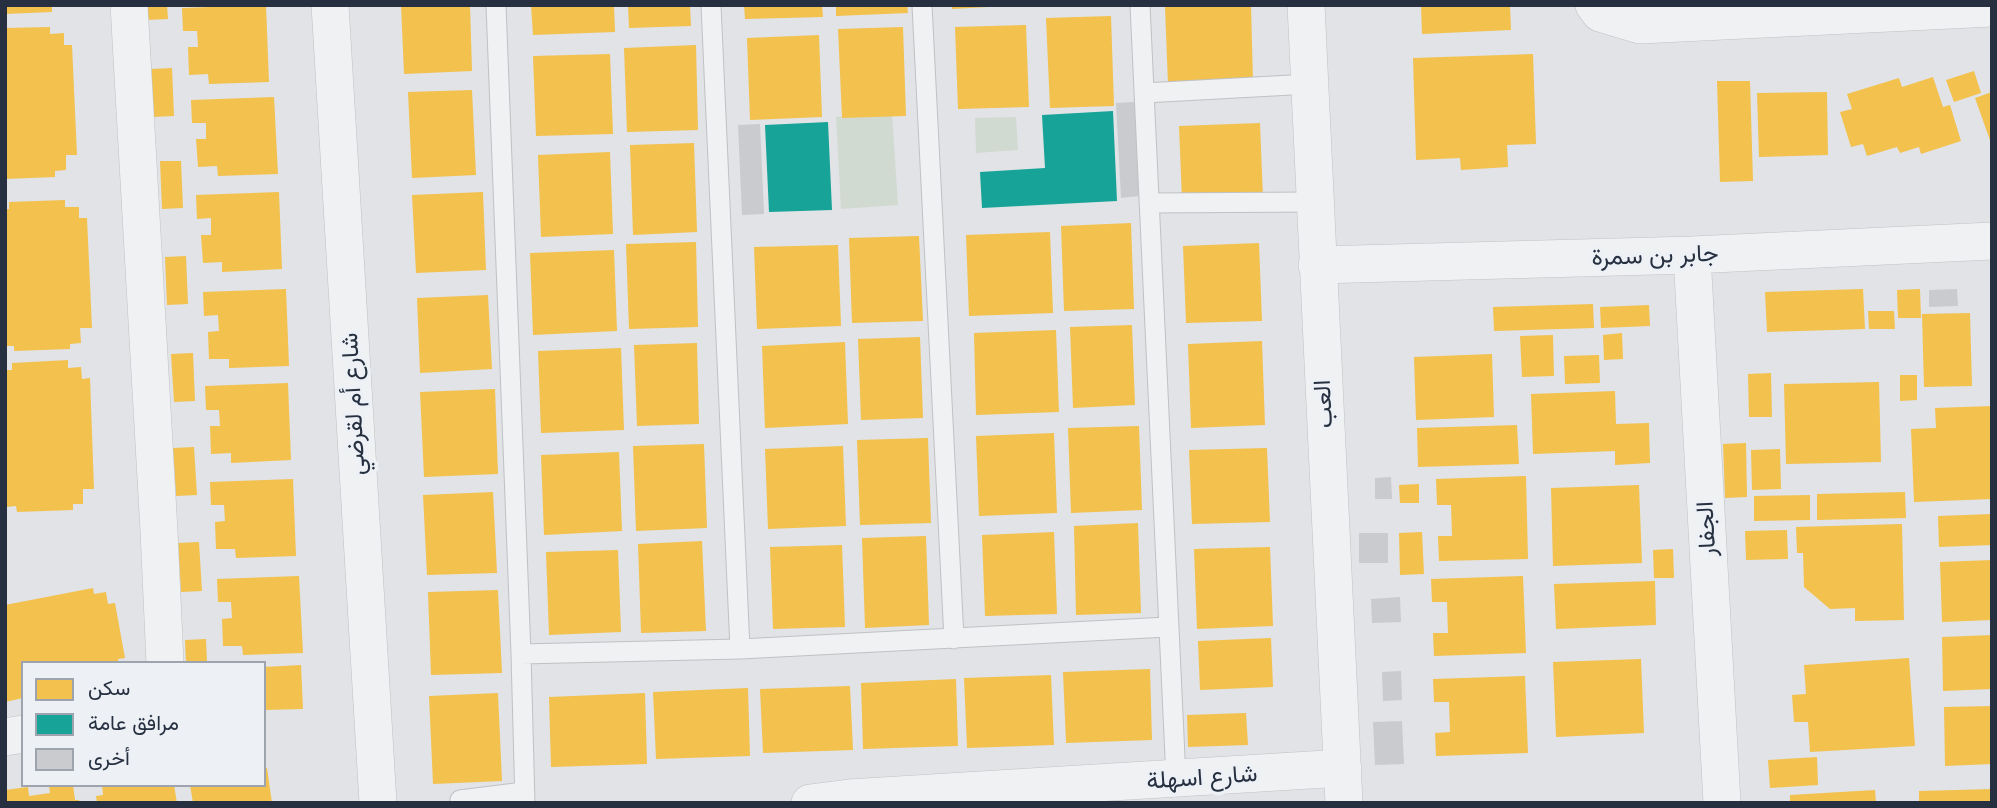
<!DOCTYPE html>
<html>
<head>
<meta charset="utf-8">
<style>
	body { margin:0 }
	#map { position:relative; width:1997px; height:808px; overflow:hidden; background:#e1e3e6; font-family:"PT Sans",Vazirmatn,sans-serif }
	canvas { display:block }
	.frame { position:absolute; inset:0; border:7px solid #263040; pointer-events:none }
	.legend { position:absolute; left:21px; top:661px; width:245px; height:126px; box-sizing:border-box; background:#edf1f6; border:2px solid #9da4ad; margin:0; padding:9px 12px; list-style:none; font-size:21px; color:#263040 }
	.legend li { display:flex; align-items:center; gap:14px; height:35px }
	.legend b { width:35px; border:2px solid #9da4ad }
</style>
</head>
<body>
<div id="map">
<canvas width="1997" height="808"></canvas>
<div class="frame"></div>
<ul class="legend">
<li><b style="height:19px;background:#f2c14e"></b>سكن</li>
<li><b style="height:19px;background:#17a398"></b>مرافق عامة</li>
<li><b style="height:19px;background:#c9cbce"></b>أخرى</li>
</ul>
</div>
<script>
const context = document.querySelector('canvas').getContext('2d');
context.lineJoin = 'round';
function paint(path, color) { context.fillStyle = color; context.fill(path, 'evenodd'); }
const shape = rows => new Path2D(rows.map(r => 'M' + r).join(''));
function stroke(path, color, width, dash) { context.strokeStyle = color; context.lineWidth = width; context.lineCap = dash ? 'butt' : 'round'; context.setLineDash(dash || []); context.stroke(path); }
function label(font, color, halo, rows, align = 'center') {
  context.font = font + ' "PT Sans",Vazirmatn,sans-serif'; context.lineWidth = 7; context.setLineDash([]); context.textBaseline = 'middle'; context.strokeStyle = halo; context.fillStyle = color; for (const [text, x, y, turn = 0] of rows) {
    context.save(); context.translate(x, y); context.rotate((+turn || 0) * Math.PI / 180); context.textAlign = isNaN(turn) ? turn : align; if (halo) context.strokeText(text, 0, 0); context.fillText(text, 0, 0); context.restore();
  }
}
const green = shape([
	[892,114,898,205,841,209,836,117],
	[1016,117,1018,150,976,153,975,118]
]);
const homes = shape([
	[5,5,52,5,52,12,5,14],
	[146,5,167,5,168,19,146,20],
	[266,5,269,82,209,84,208,74,189,75,188,47,198,47,197,31,183,31,182,8],
	[401,5,470,5,472,71,404,74],
	[531,5,614,5,615,32,533,35],
	[628,5,690,5,691,26,629,28],
	[744,5,822,5,823,17,745,19],
	[836,5,907,5,908,13,836,16],
	[952,5,988,5,988,7,952,9],
	[1202,5,1251,5,1253,81,1168,84,1165,7],
	[1421,5,1510,5,1511,30,1422,34],
	[1111,16,1114,106,1050,108,1046,18],
	[1026,25,1029,107,958,109,955,27],
	[50,27,50,34,64,33,64,45,72,45,77,155,66,155,66,170,55,171,55,177,5,179,5,28],
	[903,27,906,116,842,118,838,29],
	[819,35,822,117,750,120,747,38],
	[696,45,698,130,627,132,624,48],
	[610,54,613,134,536,136,533,56],
	[1533,54,1536,144,1507,145,1508,167,1461,170,1460,158,1416,160,1413,58],
	[172,68,174,116,153,117,151,69],
	[1974,71,1981,93,1954,102,1946,80],
	[1933,77,1943,107,1950,105,1961,141,1921,154,1919,147,1900,153,1897,147,1867,156,1863,144,1851,147,1840,112,1852,109,1847,94,1899,78,1902,87],
	[1717,81,1750,81,1753,181,1720,182],
	[472,90,476,175,412,178,408,92],
	[1827,92,1828,155,1759,157,1757,93],
	[1992,92,1992,143,1991,143,1975,98],
	[274,97,278,174,218,176,217,166,198,167,196,139,206,139,206,123,192,123,191,100],
	[1260,123,1263,198,1182,200,1179,126],
	[694,143,697,232,633,235,630,145],
	[610,152,613,234,541,237,538,155],
	[160,161,181,161,183,208,162,209],
	[279,192,282,269,222,272,222,262,203,263,201,235,211,235,211,218,197,219,196,195],
	[483,192,486,270,416,273,412,195],
	[65,200,65,207,79,207,79,218,87,218,92,328,80,328,81,343,70,344,70,349,14,351,14,346,5,346,5,209,9,209,9,202],
	[1131,223,1134,309,1064,311,1061,226],
	[1050,232,1053,313,969,316,966,235],
	[919,236,923,321,852,323,849,238],
	[696,242,698,327,629,329,626,244],
	[1259,243,1262,321,1186,323,1183,246],
	[838,245,841,326,757,329,754,247],
	[614,250,617,331,533,335,530,253],
	[186,256,188,304,167,305,165,257],
	[286,289,289,366,229,368,229,359,209,359,208,332,219,331,218,315,204,316,203,292],
	[1863,289,1865,329,1767,332,1765,292],
	[1920,289,1921,318,1898,318,1897,290],
	[488,295,492,369,420,373,417,298],
	[1593,304,1594,328,1494,331,1493,307],
	[1649,305,1650,326,1601,328,1600,307],
	[1868,311,1894,311,1895,329,1869,329],
	[1970,313,1972,386,1924,387,1922,314],
	[1132,325,1135,405,1073,408,1070,327],
	[1056,330,1059,412,976,415,974,333],
	[1622,333,1623,359,1604,360,1603,335],
	[1553,335,1554,376,1522,377,1520,336],
	[920,337,923,418,861,420,858,339],
	[1262,341,1265,425,1191,428,1188,344],
	[845,342,848,424,765,428,762,346],
	[697,343,699,424,637,426,634,345],
	[621,348,624,430,541,433,538,351],
	[193,353,195,401,174,402,171,354],
	[1492,354,1494,417,1416,420,1414,357],
	[1599,355,1600,383,1565,384,1564,356],
	[68,360,68,368,81,367,82,379,90,378,94,489,83,489,83,504,73,504,73,510,17,512,16,506,6,507,5,500,5,370,12,370,12,363],
	[1771,373,1772,417,1749,417,1748,374],
	[1900,375,1917,375,1917,400,1900,401],
	[1879,382,1881,462,1786,464,1784,384],
	[288,383,291,460,231,463,231,453,211,454,210,426,220,426,219,410,206,410,205,386],
	[495,389,498,474,424,477,420,392],
	[1615,391,1616,424,1649,423,1650,463,1615,465,1615,451,1533,454,1531,394],
	[1992,406,1992,499,1914,502,1911,429,1936,428,1935,408],
	[1517,425,1519,464,1418,467,1417,428],
	[1139,426,1142,510,1071,513,1068,428],
	[1054,433,1057,513,979,516,976,436],
	[928,438,931,523,860,525,857,440],
	[1746,443,1747,497,1725,498,1723,444],
	[704,444,707,528,636,531,633,446],
	[843,446,846,526,768,529,765,449],
	[194,447,197,495,176,496,173,448],
	[1267,448,1270,522,1192,524,1189,450],
	[1780,449,1781,489,1752,490,1751,450],
	[619,452,622,531,544,535,541,455],
	[1526,476,1528,559,1439,561,1438,536,1452,536,1451,505,1437,505,1436,479],
	[293,479,296,556,236,558,235,549,216,549,215,522,225,521,224,505,211,505,210,482],
	[1419,484,1419,503,1400,503,1399,485],
	[1639,485,1642,563,1553,566,1551,488],
	[493,492,497,573,427,575,423,495],
	[1905,492,1906,518,1817,520,1817,494],
	[1810,495,1810,520,1754,521,1754,496],
	[1992,514,1992,545,1939,547,1938,516],
	[1138,523,1141,613,1076,615,1074,526],
	[1902,524,1904,620,1855,621,1855,608,1830,609,1804,587,1803,553,1797,553,1796,527],
	[1787,530,1788,559,1746,560,1745,531],
	[1054,532,1057,614,985,616,982,535],
	[1422,532,1424,574,1400,575,1399,533],
	[926,536,929,625,865,628,862,538],
	[702,541,706,631,641,633,638,544],
	[199,542,202,591,181,592,178,543],
	[842,545,845,627,773,629,770,547],
	[1270,547,1273,626,1197,629,1194,549],
	[1673,549,1674,578,1654,578,1653,550],
	[618,550,621,632,549,635,546,552],
	[1992,560,1992,620,1942,622,1940,562],
	[299,576,303,653,243,655,242,646,223,646,222,619,232,618,231,602,218,602,217,579],
	[1523,576,1526,653,1434,656,1433,633,1448,633,1447,602,1432,602,1431,579],
	[1655,581,1656,625,1556,629,1554,584],
	[93,588,94,594,106,592,108,604,115,603,125,658,118,659,119,663,23,663,23,698,5,702,5,605],
	[498,590,502,673,431,675,428,592],
	[1992,635,1992,689,1943,691,1942,637],
	[1271,638,1273,687,1200,690,1198,641],
	[206,639,207,663,186,663,185,640],
	[1909,658,1915,746,1810,752,1808,722,1794,722,1792,695,1806,694,1804,665],
	[1641,659,1644,733,1556,737,1553,662],
	[301,665,303,709,264,710,264,667],
	[1150,669,1152,740,1066,743,1063,672],
	[1051,675,1054,745,967,748,964,678],
	[1525,676,1528,753,1436,756,1435,733,1450,732,1449,702,1434,702,1433,679],
	[956,679,958,746,863,749,861,683],
	[850,686,853,750,763,753,760,689],
	[748,688,750,756,656,759,653,692],
	[498,693,502,781,433,784,429,696],
	[645,693,647,764,551,767,549,697],
	[1992,706,1992,764,1945,766,1944,707],
	[1246,713,1248,745,1188,747,1187,715],
	[1817,757,1818,785,1770,788,1768,760],
	[264,768,267,768,272,803,193,803,190,785,264,785],
	[49,785,73,785,75,800,79,800,80,803,7,803,5,790,28,787,29,796,50,793],
	[102,785,174,785,177,803,97,803,96,796,103,795],
	[1992,789,1992,803,1919,803,1919,791],
	[1875,790,1876,803,1790,803,1790,795]
]);
const public = shape([
	[1113,111,1117,201,982,208,980,172,1045,168,1042,115],
	[828,122,832,210,769,212,765,125]
]);
const building = shape([
	[1135,102,1139,196,1121,198,1116,103],
	[760,124,764,214,742,215,738,125],
	[1957,289,1958,306,1929,307,1929,290],
	[1391,477,1392,499,1375,499,1375,478],
	[1359,533,1388,533,1388,563,1359,563],
	[1400,597,1401,622,1372,623,1371,599],
	[1401,671,1402,700,1383,701,1382,672],
	[1402,721,1404,764,1375,765,1373,722]
]);
const lane = shape([
	[496,5,521,654,525,803],
	[711,5,740,649],
	[922,5,954,639],
	[1140,5,1176,779],
	[1144,93,1310,84],
	[1149,203,1314,202],
	[521,654,740,649,1168,627],
	[460,800,524,792]
]);
const street = shape([
	[129,5,159,531,165,663],
	[330,5,378,803],
	[1306,5,1344,803],
	[1594,5,1600,13,1640,25,1992,8],
	[1692,255,1722,803],
	[1317,265,1692,255,1992,241],
	[5,737,23,734],
	[810,803,849,798,1343,768]
]);
const streetNames = [
	["جابر بن سمرة",1655,256,-2],
	["شارع أم لقرضي",354,404,-93],
	["العب",1324,404,-93],
	["الجفار",1707,529,-93],
	["شارع اسهلة",1202,778,-4]
];
paint(green, '#d1dad1');
paint(homes, '#f2c14e');
paint(public, '#17a398');
paint(building, '#c9cbce');
stroke(lane, '#bfc1c4', 21);
stroke(street, '#bfc1c4', 38);
stroke(lane, '#f0f1f3', 19);
stroke(street, '#f0f1f3', 37);
label('24px', '#263040', '#edf1f6', streetNames);
</script>
</body>
</html>
